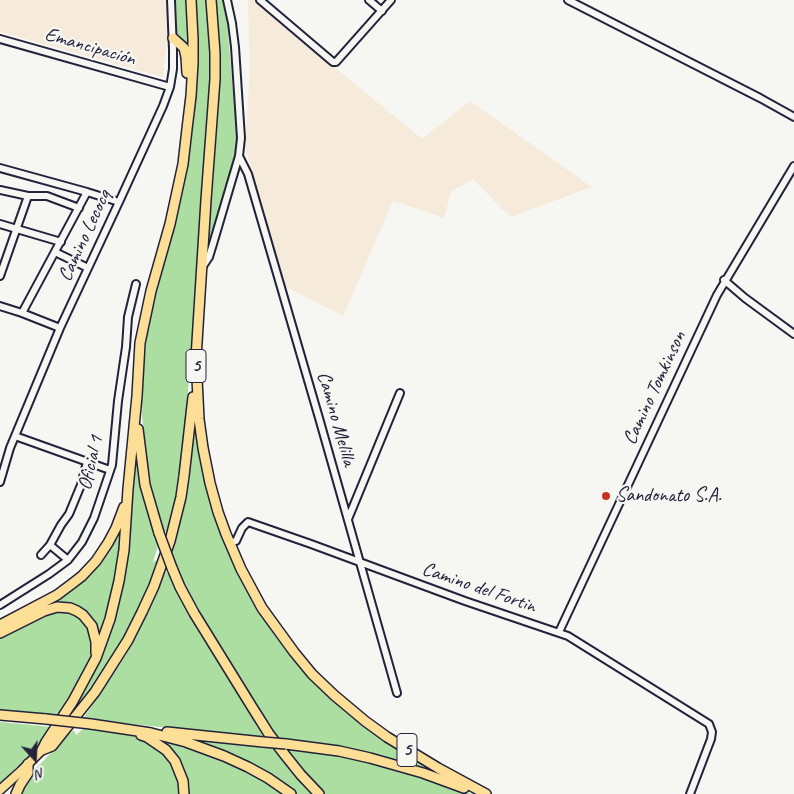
<!DOCTYPE html>
<html>
<head>
<meta charset="utf-8">
<style>
	body { margin:0 }
	#map { position:relative; width:794px; height:794px; overflow:hidden; background:#f6f6f2; font-family:Caveat,sans-serif }
	canvas { display:block }
	.north { position:absolute; left:10px; top:734px; width:50px; height:50px; -webkit-text-stroke:4px #f6f6f2; paint-order:stroke; rotate:160deg; font-size:14px; font-weight:700; line-height:20px; text-align:center; color:#22223b }
	.north::after { content:''; display:block; margin:auto; width:18px; height:22px; background:#22223b; clip-path:polygon(50% 0,100% 100%,50% 72%,0 100%) }
</style>
</head>
<body>
<div id="map">
<canvas width="794" height="794"></canvas>
<div class="north">N</div>
</div>
<script>
const context = document.querySelector('canvas').getContext('2d');
context.lineJoin = 'round';
function paint(path, color) { context.fillStyle = color; context.fill(path, 'evenodd'); }
const shape = rows => new Path2D(rows.map(r => 'M' + r).join(''));
function stroke(path, color, width, dash) { context.strokeStyle = color; context.lineWidth = width; context.lineCap = dash ? 'butt' : 'round'; context.setLineDash(dash || []); context.stroke(path); }
function label(font, color, halo, rows, align = 'center') {
  context.font = font + ' Caveat,sans-serif'; context.lineWidth = 4.5; context.setLineDash([]); context.textBaseline = 'middle'; context.strokeStyle = halo; context.fillStyle = color; for (const [text, x, y, turn = 0] of rows) {
    context.save(); context.translate(x, y); context.rotate((+turn || 0) * Math.PI / 180); context.textAlign = isNaN(turn) ? turn : align; if (halo) context.strokeText(text, 0, 0); context.fillText(text, 0, 0); context.restore();
  }
}
const built = shape([
	[0,0,167,0,168,25,163,77,0,32],
	[248,0,256,0,333,66,422,139,470,101,592,187,510,217,473,179,451,192,444,218,393,201,343,316,284,286,245,146,250,70]
]);
const green = shape([
	[176,0,187,0,188,45,177,33],
	[196,0,207,0,210,42,210,98,185,432,178,490,168,533,163,530,162,530,152,490,146,455,142,416,142,377,147,336,151,315,181,197,190,142,197,74,197,29],
	[216,0,224,0,227,22,233,92,237,122,238,137,236,156,233,163,208,251,218,113,219,78,218,28],
	[195,420,199,449,206,484,219,526,226,546,239,574,255,603,274,633,295,659,320,687,345,710,359,721,446,777,402,762,366,753,277,739,201,619,180,577,171,553,185,498,192,451],
	[136,450,145,500,158,546,153,562,159,559,159,562,147,593,132,624,110,664,63,730,52,736,73,711,88,685,104,651,113,625,123,583,128,554],
	[124,521,118,575,100,641,72,606,0,628,61,596],
	[165,571,169,575,194,624,267,738,83,719,122,661,137,636],
	[65,609,87,621,95,648,92,656,71,699,61,717,50,716,0,710,0,636,49,611],
	[0,722,52,727,31,753,0,784],
	[83,729,113,732,138,737,147,741,163,751,179,774,180,794,18,794,25,780,70,733,74,730,76,735],
	[159,733,273,746,313,794,295,794,276,781],
	[156,737,166,739,234,763,287,794,186,794,187,787],
	[290,747,350,755,441,781,471,794,324,794,287,752]
]);
const minor = shape([
	[260,0,333,62,336,62,391,0],
	[369,0,382,11],
	[568,0,760,98,794,117],
	[0,39,170,87],
	[239,156,248,174,319,418,397,693],
	[0,168,87,192,119,202],
	[0,190,28,196,47,196,79,208],
	[0,224,61,242],
	[55,252,88,268],
	[203,266,209,257,213,244,239,156,241,138,235,47,232,23,227,0],
	[0,276,28,196],
	[724,280,745,298,794,334],
	[0,306,22,313,60,328],
	[22,313,87,192],
	[15,436,110,470],
	[0,482,10,448,60,328,119,202,163,106,170,87,173,69,173,50,171,0],
	[348,519,400,393],
	[230,543,236,541,242,528,248,522,311,544,465,601,568,636,709,724,712,732,711,739,690,794],
	[50,545,68,560],
	[41,555,50,545,61,525,69,514,81,485,87,462],
	[0,605,49,574,68,560,82,542,94,518,112,465,118,401,126,347,128,317,136,284],
	[559,632,717,295,794,166]
]);
const major = shape([
	[0,790,21,771,42,750]
]);
const highway = shape([
	[211,0,215,53,215,79,206,200,196,358,199,419,203,448,210,483,218,512,226,534,241,569,262,608,294,652,312,674,334,695,365,721,387,737,438,768,486,794],
	[173,38,184,48,186,57,187,73],
	[138,429,145,485,159,533],
	[172,568,180,587,194,613,252,707,269,734,285,755,301,775,319,794],
	[0,625,57,595,73,583,82,576,96,561,108,543,116,528,124,507],
	[0,633,44,611,57,607,70,608,77,611,83,615,92,626,96,642,96,653],
	[0,715,46,719],
	[91,724,151,733,186,742,224,756,248,767,268,778,291,794],
	[167,732,263,742],
	[141,735,147,737,166,750,175,761,183,781,184,794],
	[286,744,339,751,370,758,423,773,464,788],
	[42,750,46,742,73,701,96,658,110,619,119,581,124,550,128,489,137,396,140,343,151,291,170,224,183,164,187,129,191,96,193,63,193,39,191,0],
	[42,750,52,746,95,692,128,640,142,612,154,586,170,541,181,497,184,476,193,397],
	[16,794,20,785,28,773,28,764]
]);
const highwayBridge = shape([
	[159,533,172,568],
	[46,719,91,724],
	[263,742,286,744]
]);
const markers = [
	[606,496,5,"#c8321e"]
];
const shields = [
	[196,366,20],
	[407,750,20]
];
const shieldNames = [
	["5",196,366],
	["5",407,750]
];
const streetNames = [
	["Emancipación",90,47,16],
	["Camino Lecocq",85,236,-65],
	["Camino Tomkinson",655,388,-65],
	["Camino Melilla",336,419,74],
	["Oficial 1",91,463,-77],
	["Camino del Fortin",479,588,19]
];
const poiNames = [
	["Sandonato S.A.",616,496]
];
paint(built, '#f6eadb');
paint(green, '#abdea0');
stroke(minor, '#22223b', 10);
stroke(major, '#22223b', 11);
stroke(highway, '#22223b', 12);
stroke(minor, '#f6f6f2', 6);
stroke(major, '#fcde96', 8);
stroke(highway, '#fcde96', 9);
stroke(highwayBridge, '#22223b', 12, []);
stroke(highwayBridge, '#fcde96', 9);
for (const [x, y, r, color] of markers) { const dot = new Path2D(); dot.arc(x, y, r, 0, 2 * Math.PI); context.fillStyle = color; context.fill(dot); stroke(dot, '#f6f6f2', 2); }
for (const [x, y, w] of shields) { const box = new Path2D(); box.roundRect(x - w / 2, y - 16.5, w, 33, 4); context.fillStyle = '#f6f6f2'; context.fill(box); stroke(box, '#22223b', 1); }
label('bold 19px', '#22223b', null, shieldNames);
label('20px', '#22223b', '#f6f6f2', streetNames);
label('20px', '#22223b', '#f6f6f2', poiNames, 'left');
</script>
</body>
</html>
